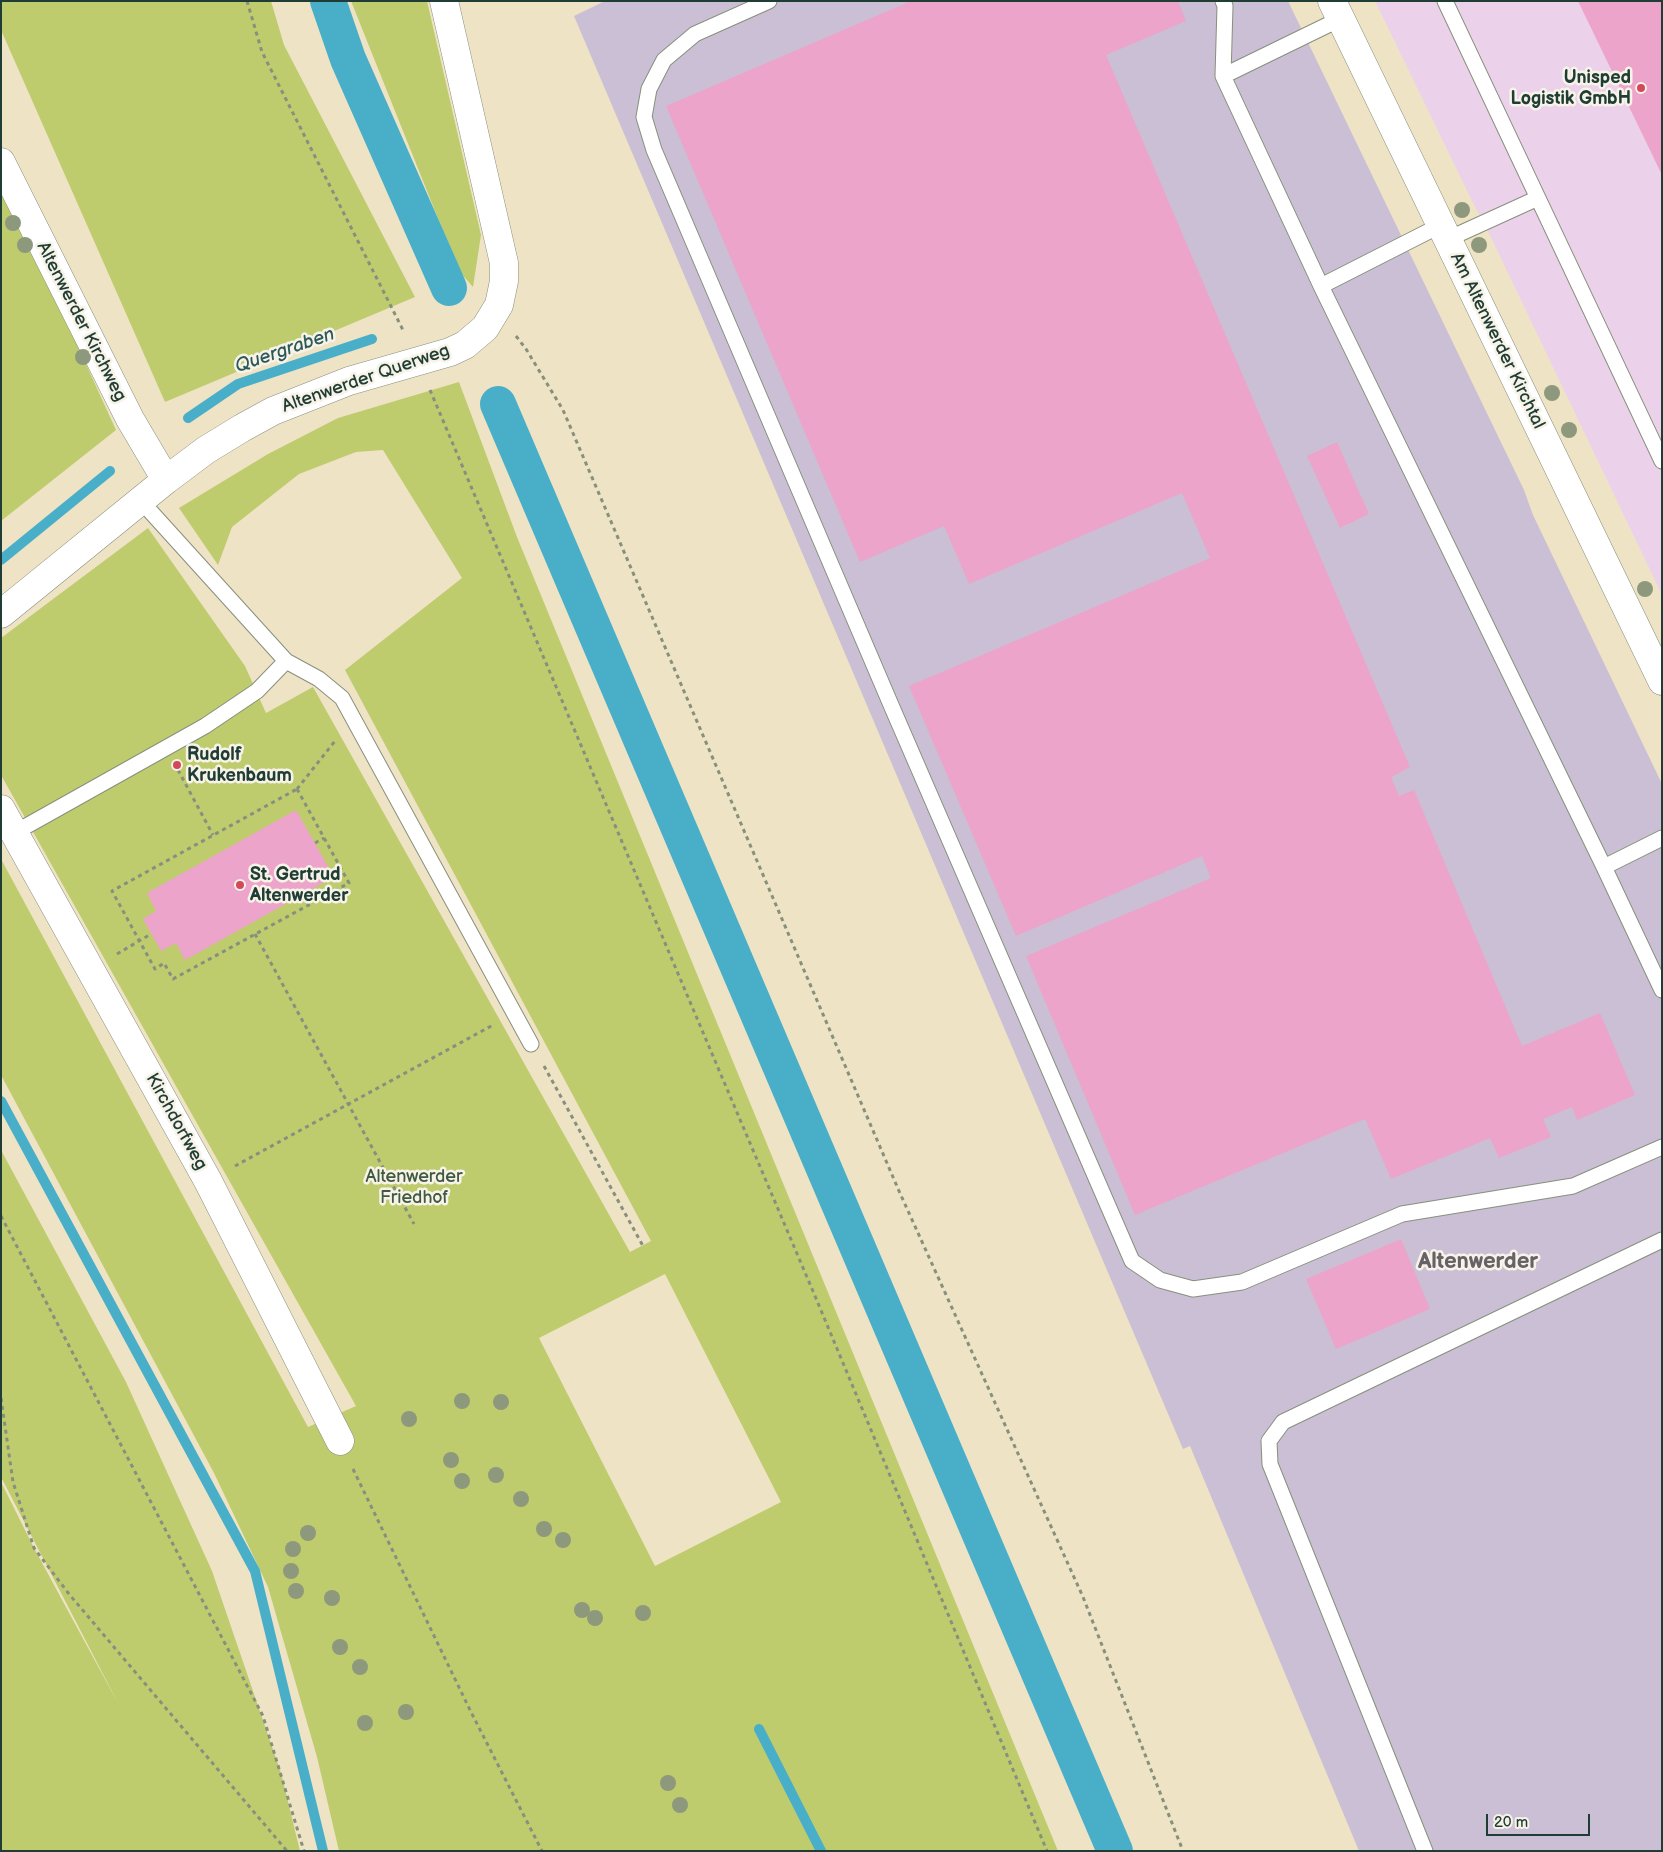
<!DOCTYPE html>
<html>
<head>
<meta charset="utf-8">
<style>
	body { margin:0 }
	#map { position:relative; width:1663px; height:1852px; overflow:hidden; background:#efe3c5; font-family:"Balsamiq Sans",sans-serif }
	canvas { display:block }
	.frame { position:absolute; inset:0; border:2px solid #1f3d34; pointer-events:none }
	.scale { position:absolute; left:1486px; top:1814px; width:104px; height:22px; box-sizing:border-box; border:2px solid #1f3d34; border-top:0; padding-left:6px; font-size:15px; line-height:18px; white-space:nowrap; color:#1f3d34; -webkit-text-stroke:4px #f7f3e8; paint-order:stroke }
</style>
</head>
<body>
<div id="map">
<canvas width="1663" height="1852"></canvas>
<div class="frame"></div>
<div class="scale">20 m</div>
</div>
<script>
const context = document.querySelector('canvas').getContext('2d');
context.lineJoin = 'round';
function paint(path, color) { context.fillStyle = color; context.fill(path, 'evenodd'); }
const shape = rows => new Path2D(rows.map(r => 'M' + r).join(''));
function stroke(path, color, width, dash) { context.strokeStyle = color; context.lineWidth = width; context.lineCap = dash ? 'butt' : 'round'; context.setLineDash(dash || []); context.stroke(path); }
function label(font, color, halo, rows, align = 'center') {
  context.font = font + ' "Balsamiq Sans",sans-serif'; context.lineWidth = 5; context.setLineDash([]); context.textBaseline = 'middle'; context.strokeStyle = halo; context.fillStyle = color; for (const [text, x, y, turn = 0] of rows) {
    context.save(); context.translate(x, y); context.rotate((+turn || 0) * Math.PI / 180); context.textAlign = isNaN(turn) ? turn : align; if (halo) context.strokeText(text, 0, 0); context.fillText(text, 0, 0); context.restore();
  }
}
const built = shape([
	[1375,1,1662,1,1662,595,1484,223,1472,201]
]);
const industrial = shape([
	[605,1,1288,1,1524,490,1533,515,1662,784,1662,1851,1359,1851,1190,1446,1183,1449,574,16]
]);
const green = shape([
	[1,1,271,1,284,45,415,297,165,402,1,30],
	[351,1,427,1,481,235,473,287,459,271],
	[1,178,116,430,1,521],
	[459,382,517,537,1058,1851,339,1851,317,1757,268,1587,214,1473,1,1075,1,859,308,1427,356,1406,1,775,1,638,148,528,245,666,266,713,313,687,630,1252,651,1241,345,670,462,578,383,450,356,452,299,474,232,527,218,565,179,508,268,454,338,418],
	[665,1274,781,1502,655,1566,539,1338],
	[1,1150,126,1382,212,1571,281,1773,300,1851,1,1851,1,1482,34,1548,119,1705,1,1477]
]);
const stream = shape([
	[188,418,238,384,372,339],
	[1,560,110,471],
	[1,1101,255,1571,323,1851],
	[759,1729,821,1851]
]);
const canal = shape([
	[328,1,348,59,449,288],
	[498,404,1115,1851]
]);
const building = shape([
	[911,1,1178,1,1186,21,1106,55,1410,767,1391,777,1399,796,1414,790,1522,1046,1600,1013,1635,1095,1577,1120,1572,1107,1543,1119,1551,1137,1499,1158,1490,1138,1391,1179,1365,1119,1135,1215,1026,956,1211,878,1202,856,1016,936,909,686,1210,558,1182,493,969,584,944,526,860,562,666,106],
	[1578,1,1662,1,1662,175],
	[1337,442,1369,514,1340,528,1307,456],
	[296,810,334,877,185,960,176,943,161,951,143,919,156,911,147,893],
	[1401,1239,1430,1309,1336,1349,1306,1279]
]);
const path = shape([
	[247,1,262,52,404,332],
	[516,336,526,349,563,410,899,1191,1083,1597,1183,1851],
	[430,390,815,1296,1047,1851],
	[178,770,213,835],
	[297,789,349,883,173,979,164,963,155,969,112,891,297,789],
	[297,789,335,741],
	[315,843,324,838],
	[255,934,414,1224],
	[117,954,151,934],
	[544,1066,643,1246],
	[235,1166,493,1025],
	[1,1216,263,1716,304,1851],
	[1,1398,13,1482,34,1548,69,1594,287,1851],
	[353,1469,471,1712,542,1851]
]);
const lane = shape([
	[769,1,695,34,664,60,649,89,644,117,654,150,891,705,1132,1261,1160,1280,1193,1289,1242,1282,1402,1214,1573,1186,1662,1147],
	[1223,1,1225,6,1223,76],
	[1445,1,1662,461],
	[1340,19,1223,76,1321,286,1604,867,1662,838],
	[1448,239,1538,198],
	[1321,286,1441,225],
	[141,501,286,661,319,679,342,698,531,1044],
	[14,833,205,726,257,691,286,661],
	[1604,867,1662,990],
	[1425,1851,1270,1464,1269,1441,1283,1422,1662,1240]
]);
const street = shape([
	[1332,1,1662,681],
	[1,162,130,419,166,480],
	[1,614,166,480,206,450,242,428,273,411,349,381,450,352,465,345,485,328,499,305,504,281,504,263,444,1],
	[1,809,208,1181,340,1441]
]);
const trees = [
	[1462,210],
	[13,223],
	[25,245],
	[1479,245],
	[83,357],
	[1552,393],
	[1569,430],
	[1645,589],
	[462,1401],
	[501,1402],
	[409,1419],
	[451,1460],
	[496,1475],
	[462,1481],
	[521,1499],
	[544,1529],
	[308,1533],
	[563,1540],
	[293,1549],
	[291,1571],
	[296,1591],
	[332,1598],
	[582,1610],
	[643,1613],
	[595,1618],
	[340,1647],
	[360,1667],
	[406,1712],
	[365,1723],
	[668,1783],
	[680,1805]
];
const markers = [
	[1641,88,5,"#d1495b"],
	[177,765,5,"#d1495b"],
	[240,885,5,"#d1495b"]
];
const poiNames = [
	["Unisped",1631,78,"right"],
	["Logistik GmbH",1631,99,"right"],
	["Rudolf",187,755],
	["Krukenbaum",187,776],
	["St. Gertrud",250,875],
	["Altenwerder",250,896]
];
const streetNames = [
	["Altenwerder Kirchweg",81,322,63],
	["Am Altenwerder Kirchtal",1497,341,64],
	["Altenwerder Querweg",366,379,-19],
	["Kirchdorfweg",176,1122,61]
];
const parkNames = [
	["Altenwerder",414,1177],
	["Friedhof",414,1198]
];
const waterNames = [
	["Quergraben",285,351,-19]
];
const districtNames = [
	["Altenwerder",1478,1262]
];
paint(built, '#ecd1ea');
paint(industrial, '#cbbfd5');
paint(green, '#becc6e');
stroke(stream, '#49afc9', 10);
stroke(canal, '#49afc9', 36);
paint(building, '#eca4ca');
stroke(lane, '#87907c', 17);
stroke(street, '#87907c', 29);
stroke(path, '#87907c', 3, [4, 4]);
stroke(lane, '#fff', 15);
stroke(street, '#fff', 28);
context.fillStyle = '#8e987c';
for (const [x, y] of trees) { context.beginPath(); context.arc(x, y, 8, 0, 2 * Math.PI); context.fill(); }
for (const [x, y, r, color] of markers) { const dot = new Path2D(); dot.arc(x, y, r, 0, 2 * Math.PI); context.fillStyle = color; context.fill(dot); stroke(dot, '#f7f3e8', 2); }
label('bold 18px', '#1f3d34', '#f7f3e8', poiNames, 'left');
label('18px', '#1f3d34', '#f7f3e8', streetNames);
label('18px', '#3f5a40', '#f7f3e8', parkNames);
label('italic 19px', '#2a5a59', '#f7f3e8', waterNames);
label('bold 22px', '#676168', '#f7f3e8', districtNames);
</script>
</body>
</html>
